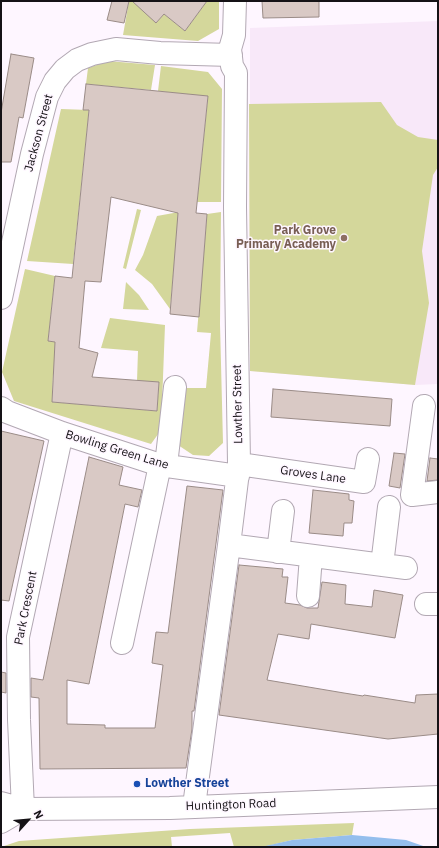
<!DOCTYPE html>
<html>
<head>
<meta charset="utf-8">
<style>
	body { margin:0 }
	#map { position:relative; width:439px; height:848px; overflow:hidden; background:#fef6ff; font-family:"IBM Plex Sans",sans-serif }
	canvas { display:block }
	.frame { position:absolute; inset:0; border:2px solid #151216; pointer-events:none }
	.north { position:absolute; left:8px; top:800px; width:40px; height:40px; -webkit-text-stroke:3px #fef6ff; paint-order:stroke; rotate:63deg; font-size:11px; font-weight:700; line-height:16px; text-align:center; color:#151216 }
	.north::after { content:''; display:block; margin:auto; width:14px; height:18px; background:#151216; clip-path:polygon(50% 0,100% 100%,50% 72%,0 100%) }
</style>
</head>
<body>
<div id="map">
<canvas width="439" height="848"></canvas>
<div class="frame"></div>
<div class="north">N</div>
</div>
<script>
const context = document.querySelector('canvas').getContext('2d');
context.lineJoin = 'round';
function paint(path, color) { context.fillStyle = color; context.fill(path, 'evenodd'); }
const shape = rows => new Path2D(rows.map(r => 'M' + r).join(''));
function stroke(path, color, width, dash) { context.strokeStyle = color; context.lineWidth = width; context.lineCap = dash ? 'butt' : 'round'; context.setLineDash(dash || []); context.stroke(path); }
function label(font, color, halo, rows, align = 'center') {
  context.font = font + ' "IBM Plex Sans",sans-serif'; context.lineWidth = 3; context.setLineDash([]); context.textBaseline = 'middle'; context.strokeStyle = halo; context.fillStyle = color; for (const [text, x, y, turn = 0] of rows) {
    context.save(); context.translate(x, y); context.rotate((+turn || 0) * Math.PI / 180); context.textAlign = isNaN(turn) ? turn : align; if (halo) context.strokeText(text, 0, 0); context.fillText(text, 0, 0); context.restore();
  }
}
const built = shape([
	[438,21,438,384,415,385,250,371,250,28]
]);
const green = shape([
	[129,1,147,1,156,23,164,14,185,31,207,1,219,1,219,29,198,41,123,35],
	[108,61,155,65,151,90,86,84,88,68],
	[161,66,208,72,222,89,221,202,197,202,208,97,158,91],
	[381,102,397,125,418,137,438,140,438,167,433,175,422,251,429,303,415,385,250,371,249,104],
	[61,109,89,110,73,264,27,261],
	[137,209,141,210,126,269,123,268],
	[179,212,170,309,152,284,135,270,143,255,157,216],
	[221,212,220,324,223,443,209,456,193,455,178,445,182,388,206,388,211,333,197,332,207,214],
	[25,269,55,276,48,341,79,343,70,375,53,374,52,402,157,411,159,383,137,381,138,351,101,348,110,318,165,325,161,430,151,444,14,401,2,372],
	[126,282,139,295,149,310,123,309],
	[354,823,352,835,292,840,263,847,234,847,230,833,171,837,172,847,1,847,19,841,190,829]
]);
const water = shape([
	[352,835,406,840,426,847,261,847,292,840]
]);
const building = shape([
	[112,1,129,1,124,23,107,20,112,1],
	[132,1,207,1,185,31,164,14,156,23,132,1],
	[262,1,319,1,319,17,263,18,262,1],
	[11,54,34,58,23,118,19,117,11,162,1,162,1,113,11,54],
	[86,84,208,96,196,213,207,214,199,317,170,314,178,213,111,197,101,282,85,281,79,348,98,353,92,377,159,382,157,411,52,402,55,342,48,341,55,276,72,278,89,110,83,110,86,84],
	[273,389,392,399,390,426,271,417,273,389],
	[1,431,44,441,9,601,1,600,1,431],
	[394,453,405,454,400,488,389,486,394,453],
	[89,457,123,467,119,485,142,490,138,507,125,504,89,684,67,680,67,724,105,725,105,728,155,728,163,665,152,663,156,632,168,633,187,486,223,490,194,711,192,711,192,729,186,768,40,769,39,698,31,697,31,678,43,680,89,457],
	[430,458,438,459,438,480,427,481,430,458],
	[313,490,349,494,349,500,354,501,352,523,344,523,343,536,309,533,313,490],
	[239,565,283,569,282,577,288,577,285,603,300,605,307,608,318,608,322,582,346,585,345,604,372,607,374,590,403,595,395,638,311,624,309,639,278,634,267,680,344,693,363,696,364,695,415,703,416,695,438,694,438,734,388,739,219,715,239,565],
	[1,672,6,673,6,693,1,692,1,672]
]);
const minor = shape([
	[1,298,32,154,47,97,55,81,65,69,77,60,92,54,116,49,160,53,231,55],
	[424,406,412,495,438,492],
	[1,408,7,412,62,433,160,465,238,476],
	[239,464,364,482,368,459],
	[166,465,175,387],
	[229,545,406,568],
	[278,552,283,511],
	[382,565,389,507],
	[308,596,311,556],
	[426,604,438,604],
	[122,643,160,465],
	[1,803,23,809,170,808,438,797],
	[194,806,229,545,239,464,235,207,236,73,232,66,230,49,234,35,235,1],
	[23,809,19,720,18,637,62,433],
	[1,822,23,809]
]);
const markers = [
	[344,238,4,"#8d6e63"],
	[137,784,4,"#1a4fb4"]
];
const streetNames = [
	["Jackson Street",39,133,-75],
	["Lowther Street",238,404,-91],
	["Bowling Green Lane",117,450,17],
	["Groves Lane",313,475,8],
	["Park Crescent",26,608,-79],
	["Huntington Road",231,805,-2]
];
const educationNames = [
	["Park Grove",336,231],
	["Primary Academy",336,245]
];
const transitNames = [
	["Lowther Street",145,784]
];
paint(built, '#f8e8f9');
paint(green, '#d4d79b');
paint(water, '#94beed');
paint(building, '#d9c9c5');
stroke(building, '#9a8b87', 1);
stroke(minor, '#b2a8b3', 24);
stroke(minor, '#fff', 22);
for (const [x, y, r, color] of markers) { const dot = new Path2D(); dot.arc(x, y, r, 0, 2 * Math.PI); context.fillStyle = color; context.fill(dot); stroke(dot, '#fef6ff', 1.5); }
label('12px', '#151216', '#fef6ff', streetNames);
label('bold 12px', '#785e54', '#fef6ff', educationNames, 'right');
label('bold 12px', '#164399', '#fef6ff', transitNames, 'left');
</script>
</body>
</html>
